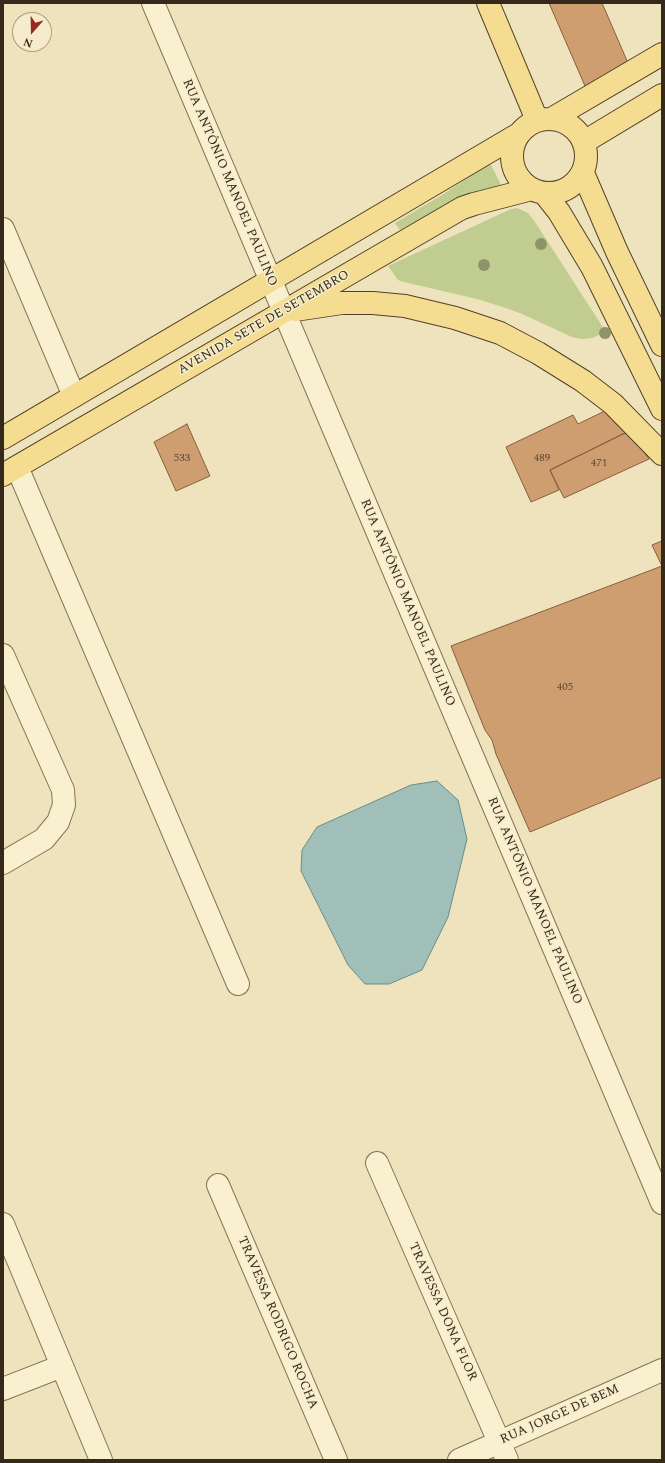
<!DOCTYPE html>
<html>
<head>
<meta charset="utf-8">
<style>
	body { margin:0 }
	#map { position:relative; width:665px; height:1463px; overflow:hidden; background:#eee3bc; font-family:Spectral,serif }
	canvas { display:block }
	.frame { position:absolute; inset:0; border:4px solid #35291b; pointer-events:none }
	.north { position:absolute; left:12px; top:12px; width:40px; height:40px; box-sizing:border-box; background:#f6eccc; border:1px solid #a99e85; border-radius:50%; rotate:200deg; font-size:11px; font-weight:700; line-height:16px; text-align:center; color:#35291b }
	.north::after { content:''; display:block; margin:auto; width:14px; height:18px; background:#962b24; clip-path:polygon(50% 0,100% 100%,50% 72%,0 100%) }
</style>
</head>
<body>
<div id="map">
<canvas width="665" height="1463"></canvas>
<div class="frame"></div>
<div class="north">N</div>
</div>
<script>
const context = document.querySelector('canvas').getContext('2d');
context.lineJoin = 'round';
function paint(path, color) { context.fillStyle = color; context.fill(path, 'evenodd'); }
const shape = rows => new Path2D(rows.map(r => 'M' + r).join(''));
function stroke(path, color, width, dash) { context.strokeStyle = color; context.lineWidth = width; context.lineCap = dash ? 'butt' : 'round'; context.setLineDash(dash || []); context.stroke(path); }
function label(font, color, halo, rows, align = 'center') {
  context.font = font + ' Spectral,serif'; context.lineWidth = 3; context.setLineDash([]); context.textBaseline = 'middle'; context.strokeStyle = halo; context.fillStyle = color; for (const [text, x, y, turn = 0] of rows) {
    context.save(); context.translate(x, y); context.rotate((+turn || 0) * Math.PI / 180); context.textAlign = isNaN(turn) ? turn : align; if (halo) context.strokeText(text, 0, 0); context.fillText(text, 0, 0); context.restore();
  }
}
const green = shape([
	[490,163,501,185,448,203,400,230,395,223,442,195],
	[517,208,528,213,535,222,606,332,592,338,582,339,572,337,522,314,506,308,477,299,404,282,398,280,388,266,511,209]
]);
const water = shape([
	[437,781,458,800,467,839,448,917,422,970,389,984,365,984,348,965,301,871,302,850,317,827,411,785,437,781]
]);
const building = shape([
	[549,3,602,3,628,63,585,86,549,3],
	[613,407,629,431,550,470,559,490,531,502,506,447,573,415,578,424,613,407],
	[187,424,210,476,176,491,154,442,187,424],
	[629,431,649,459,564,498,550,470,629,431],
	[662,541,662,566,652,545,662,541],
	[662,566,662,777,530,832,496,754,492,740,485,730,451,646,662,566]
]);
const minor = shape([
	[153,3,662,1203],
	[3,229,74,396],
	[17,467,238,984],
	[3,655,63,790,64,805,58,822,44,839,3,863],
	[377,1163,507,1460],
	[218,1185,336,1460],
	[3,1224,101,1460],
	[3,1389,62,1366],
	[459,1460,662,1370]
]);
const major = shape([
	[488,3,537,120],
	[553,118,662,54],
	'512 156a37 37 0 1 1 74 0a37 37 0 1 1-74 0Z',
	[584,142,662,95],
	[583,173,617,252,662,345],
	[544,193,559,212,592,267,662,409],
	[295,310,342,303,373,303,405,306,455,318,500,333,538,353,583,381,613,404,662,454],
	[3,438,517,135],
	[3,475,462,208,474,204,532,189]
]);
const trees = [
	[541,244],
	[484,265],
	[605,333]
];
const numberNames = [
	["533",182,459],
	["489",542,459],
	["471",599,464],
	["405",565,688]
];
const streetNames = [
	["RUA ANTÔNIO MANOEL PAULINO",229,183,67],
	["AVENIDA SETE DE SETEMBRO",264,323,-30],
	["RUA ANTÔNIO MANOEL PAULINO",407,603,67],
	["RUA ANTÔNIO MANOEL PAULINO",534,901,67],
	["TRAVESSA DONA FLOR",442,1312,66],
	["TRAVESSA RODRIGO ROCHA",277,1323,67],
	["RUA JORGE DE BEM",560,1415,-24]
];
paint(green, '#c1cc90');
paint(water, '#a0bfb8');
stroke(water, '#688d86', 1);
paint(building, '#ce9e71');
stroke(building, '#865e3b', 1);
stroke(minor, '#867355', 24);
stroke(major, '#53402a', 24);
stroke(minor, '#f9f0cf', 22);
stroke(major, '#f4dc91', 22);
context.fillStyle = '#8f9367';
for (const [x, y] of trees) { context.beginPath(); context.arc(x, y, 6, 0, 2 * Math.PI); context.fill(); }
label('11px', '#5b4630', null, numberNames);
label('13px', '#35291b', '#f6eccc', streetNames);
</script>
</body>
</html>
